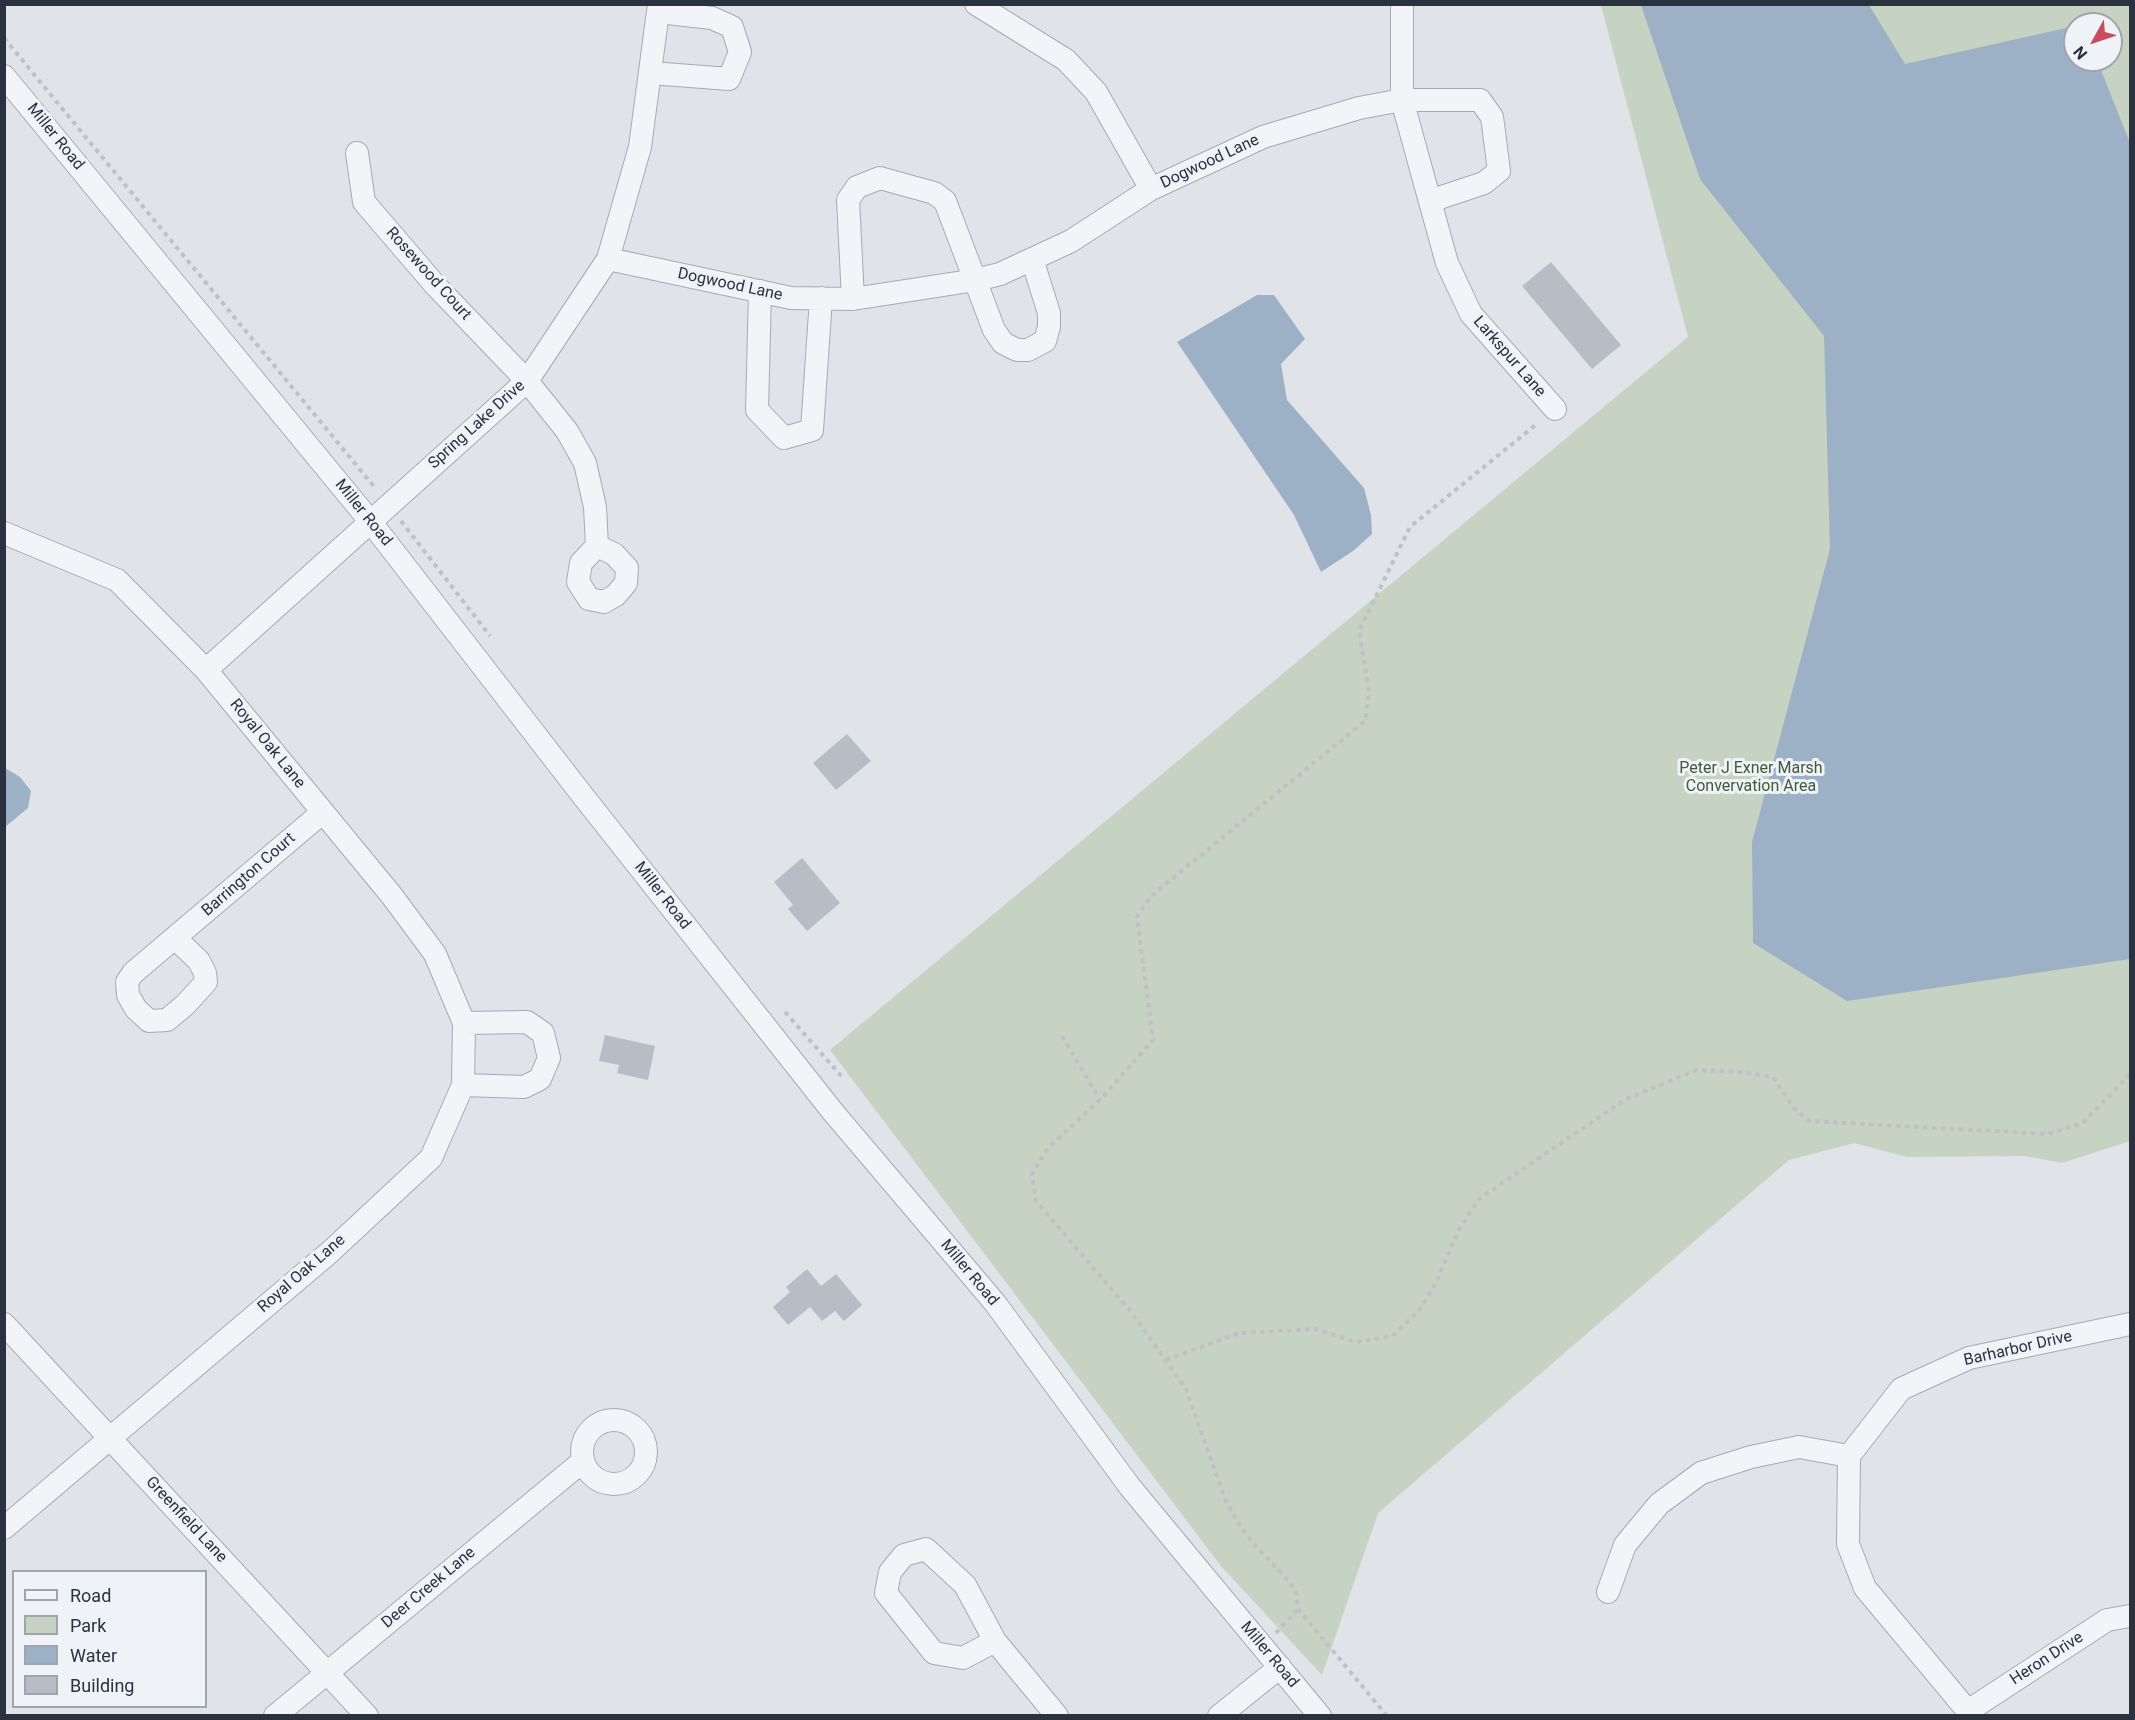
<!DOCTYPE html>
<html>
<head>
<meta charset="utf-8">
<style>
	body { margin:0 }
	#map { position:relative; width:2135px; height:1720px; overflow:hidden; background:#e0e3e8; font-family:Roboto,sans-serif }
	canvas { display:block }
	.frame { position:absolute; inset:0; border:6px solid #2a313f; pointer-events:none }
	.legend { position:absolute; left:12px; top:1570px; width:195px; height:138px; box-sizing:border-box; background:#eff2f6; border:2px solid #a0a5ad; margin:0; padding:8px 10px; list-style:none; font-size:18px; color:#2a313f }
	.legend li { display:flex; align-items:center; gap:12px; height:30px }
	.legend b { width:30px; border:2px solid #a0a5ad }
	.north { position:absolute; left:2063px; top:12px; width:60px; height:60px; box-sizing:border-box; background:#eff2f6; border:2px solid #a0a5ad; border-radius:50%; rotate:230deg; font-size:16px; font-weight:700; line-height:24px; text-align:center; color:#2a313f }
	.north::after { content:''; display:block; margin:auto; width:21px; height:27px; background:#c64c5e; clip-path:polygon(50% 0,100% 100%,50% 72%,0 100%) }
</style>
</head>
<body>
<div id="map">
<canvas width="2135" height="1720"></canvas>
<div class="frame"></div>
<ul class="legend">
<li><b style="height:8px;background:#f3f4f7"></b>Road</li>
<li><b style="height:16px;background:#c6d2c2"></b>Park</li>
<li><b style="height:16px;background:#9db1c6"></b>Water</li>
<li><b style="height:16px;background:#b8bcc5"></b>Building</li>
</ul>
<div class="north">N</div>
</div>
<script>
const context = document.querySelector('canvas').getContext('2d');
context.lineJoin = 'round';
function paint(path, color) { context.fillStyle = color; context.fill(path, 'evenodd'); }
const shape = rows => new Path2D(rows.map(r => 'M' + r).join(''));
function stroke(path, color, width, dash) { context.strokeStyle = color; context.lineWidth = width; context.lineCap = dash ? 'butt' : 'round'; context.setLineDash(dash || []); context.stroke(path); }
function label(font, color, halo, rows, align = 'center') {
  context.font = font + ' Roboto,sans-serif'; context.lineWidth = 6; context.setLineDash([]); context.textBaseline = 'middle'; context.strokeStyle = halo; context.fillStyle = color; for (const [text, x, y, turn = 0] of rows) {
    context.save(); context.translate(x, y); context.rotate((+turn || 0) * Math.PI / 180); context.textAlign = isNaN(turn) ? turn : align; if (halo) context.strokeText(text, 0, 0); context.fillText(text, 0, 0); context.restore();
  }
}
const green = shape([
	[1601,5,2130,5,2130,1141,2062,1163,2025,1156,1907,1157,1854,1143,1789,1160,1378,1513,1322,1675,1221,1566,830,1050,1688,337],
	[2075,24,2111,24,2111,60,2075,60]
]);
const water = shape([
	[1641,5,1869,5,1905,64,2075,26,2075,60,2097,60,2130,143,2130,959,1847,1001,1753,943,1752,842,1830,549,1824,336,1700,179],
	[1257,295,1274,295,1305,339,1281,364,1287,400,1364,488,1371,515,1372,534,1353,551,1321,572,1294,515,1177,342],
	[5,768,20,777,31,791,28,808,5,827]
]);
const building = shape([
	[1551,262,1621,345,1592,369,1522,286],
	[847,734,871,761,836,790,813,763],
	[802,858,840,903,807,931,788,909,793,905,774,882],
	[605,1035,655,1046,648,1080,617,1073,619,1065,599,1061],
	[807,1269,821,1286,836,1274,862,1305,844,1321,835,1311,822,1321,810,1307,788,1325,773,1307,790,1292,786,1287]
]);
const path = shape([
	[4,38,376,489],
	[401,521,490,636],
	[785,1012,843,1078],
	[1062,1036,1100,1100],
	[1166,1360,1239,1333,1315,1329,1356,1342,1392,1336,1418,1312,1436,1283,1458,1231,1479,1199,1626,1099,1697,1070,1740,1072,1773,1077,1794,1108,1809,1121,2048,1134,2083,1123,2130,1074],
	[1276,1633,1298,1609],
	[1387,1716,1298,1609,1296,1592,1288,1580,1253,1543,1237,1521,1225,1499,1186,1389,1131,1312,1036,1201,1032,1174,1048,1148,1100,1100,1153,1040,1137,917,1151,896,1365,721,1369,691,1359,631,1410,527,1538,423]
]);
const minor = shape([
	[976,4,1066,60,1096,92,1151,189],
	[1402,4,1402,100,1447,263,1471,314,1555,409],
	[651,73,729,79,740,52,732,27,712,18,658,12],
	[4,76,370,521,583,796,833,1112,995,1303,1130,1487,1320,1716],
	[357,153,364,202,436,286,527,381,567,431,585,463,595,507,597,546,581,563,578,582,589,599,604,602,616,595,626,583,627,568,614,554,597,546],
	[608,259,791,298,853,299,976,280,1000,274,1071,241,1151,189,1263,137,1359,108,1402,100,1480,100,1492,117,1499,171,1484,183,1430,201],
	[760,291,757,410,784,438,812,430,821,298],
	[853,299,848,200,857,187,880,178,934,193,945,201,994,330,1003,343,1017,350,1028,350,1045,341,1049,327,1049,313,1032,259],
	[4,533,117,580,206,670,392,896,435,954,464,1023,463,1085,431,1158,330,1252,4,1528],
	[206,670,527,381,608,259,640,147,659,4],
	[175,938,199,961,205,973,206,982,185,1005,167,1020,149,1021,136,1009,128,995,127,982,133,973,323,812],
	[463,1085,524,1087,540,1079,549,1058,543,1033,527,1022,464,1023],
	[4,1324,367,1716],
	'582 1452a32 32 0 1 1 64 0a32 32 0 1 1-64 0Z',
	[1608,1592,1625,1545,1659,1504,1701,1473,1751,1457,1799,1447,1849,1456],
	[995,1641,963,1658,934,1653,886,1593,890,1572,904,1555,926,1549,965,1585,995,1641,1057,1716],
	[1968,1711,2107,1620,2130,1616],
	[275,1716,583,1461],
	[1219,1716,1280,1667],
	[1972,1716,1865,1588,1848,1544,1849,1456,1901,1389,1969,1358,2130,1324]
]);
const streetNames = [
	["Miller Road",55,137,51],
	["Dogwood Lane",1210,162,-25],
	["Rosewood Court",428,274,48],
	["Dogwood Lane",730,285,12],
	["Larkspur Lane",1509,357,49],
	["Spring Lake Drive",477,425,-42],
	["Miller Road",363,513,51],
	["Royal Oak Lane",267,744,51],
	["Barrington Court",249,875,-41],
	["Miller Road",662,896,52],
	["Miller Road",969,1273,50],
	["Royal Oak Lane",302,1274,-41],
	["Barharbor Drive",2018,1349,-13],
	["Greenfield Lane",186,1520,47],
	["Deer Creek Lane",429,1588,-40],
	["Miller Road",1269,1655,50],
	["Heron Drive",2047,1659,-33]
];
const parkNames = [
	["Peter J Exner Marsh",1751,769],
	["Convervation Area",1751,787]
];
paint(green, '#c6d2c2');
paint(water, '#9db1c6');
paint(building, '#b8bcc5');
stroke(minor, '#a6aab2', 24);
stroke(path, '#bfc1c7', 4, [4.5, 4.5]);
stroke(minor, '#f3f4f7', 22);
label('16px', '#2a313f', '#eff2f6', streetNames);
label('16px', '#3e5a38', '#eff2f6', parkNames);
</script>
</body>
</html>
